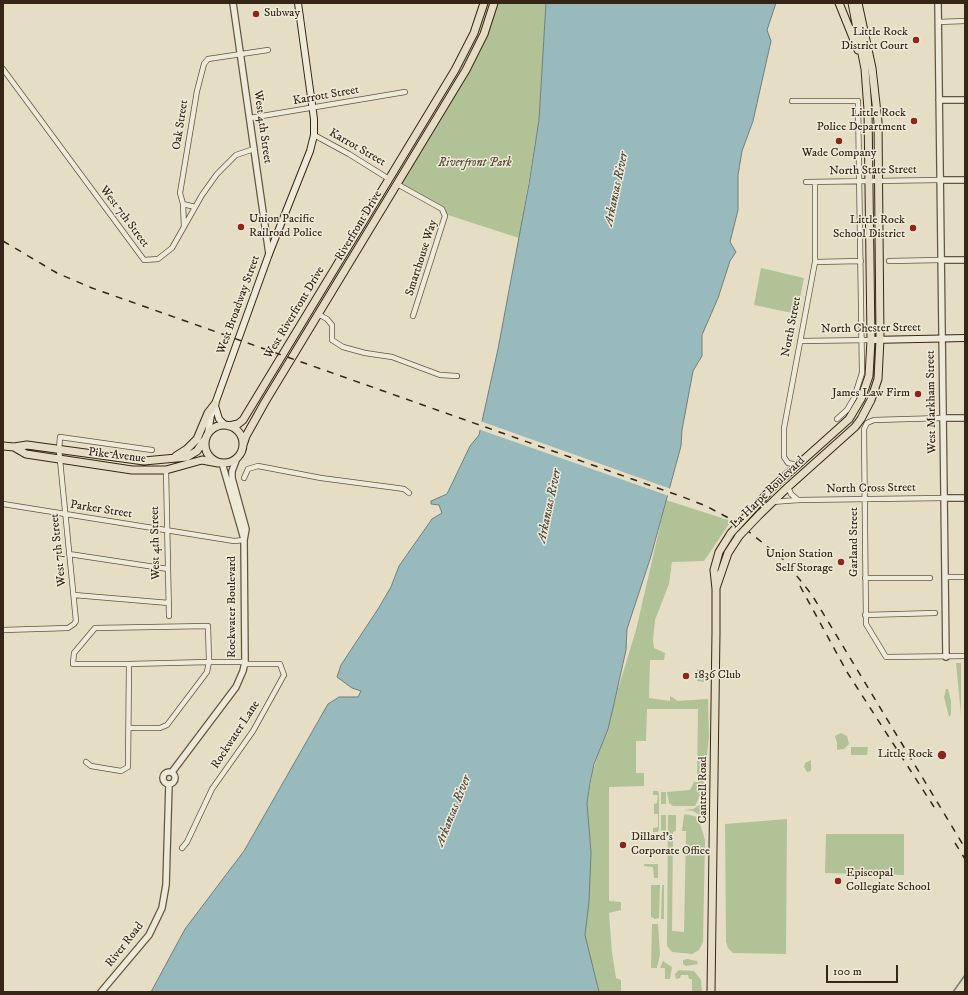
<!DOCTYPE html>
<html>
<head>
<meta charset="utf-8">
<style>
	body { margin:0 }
	#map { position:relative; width:968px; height:995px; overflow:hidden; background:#e5dec4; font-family:"IM FELL DW Pica",serif }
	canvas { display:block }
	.frame { position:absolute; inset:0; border:4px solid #362617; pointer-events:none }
	.scale { position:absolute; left:826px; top:965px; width:72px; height:18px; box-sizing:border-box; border:2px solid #362617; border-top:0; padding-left:5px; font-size:12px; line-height:14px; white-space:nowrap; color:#362617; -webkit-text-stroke:3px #eeead9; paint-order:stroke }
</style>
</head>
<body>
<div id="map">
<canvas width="968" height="995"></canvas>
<div class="frame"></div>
<div class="scale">100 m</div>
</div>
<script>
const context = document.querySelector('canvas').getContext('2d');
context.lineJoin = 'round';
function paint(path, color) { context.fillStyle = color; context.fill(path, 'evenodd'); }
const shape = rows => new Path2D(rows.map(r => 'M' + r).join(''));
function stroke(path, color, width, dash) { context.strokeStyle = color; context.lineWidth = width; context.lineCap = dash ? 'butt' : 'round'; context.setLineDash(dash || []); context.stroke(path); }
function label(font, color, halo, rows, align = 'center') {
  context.font = font + ' "IM FELL DW Pica",serif'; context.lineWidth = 3; context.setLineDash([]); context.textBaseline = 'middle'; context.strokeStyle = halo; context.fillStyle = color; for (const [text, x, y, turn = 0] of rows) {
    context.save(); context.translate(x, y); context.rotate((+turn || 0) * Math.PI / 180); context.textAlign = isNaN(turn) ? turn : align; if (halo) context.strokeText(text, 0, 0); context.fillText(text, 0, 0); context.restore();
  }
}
const green = shape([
	[493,3,546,3,539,120,519,238,445,214,397,184,466,70,490,16],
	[761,268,804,278,797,314,754,305],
	[666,500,731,521,704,561,672,562,669,584,655,620,653,640,654,648,665,653,664,660,650,660,649,698,670,701,670,696,678,701,708,699,709,737,705,776,702,791,695,806,673,806,669,803,667,792,690,790,694,782,697,782,698,709,647,709,646,741,636,741,636,773,644,773,644,786,609,787,609,901,621,902,621,910,609,913,612,952,616,978,621,980,621,992,599,992,585,935,591,852,587,803,593,771,636,630],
	[956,663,961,663,961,715],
	[697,669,705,669,704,682,697,681],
	[946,689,948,689,951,701,951,714,949,717,944,697],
	[841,733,847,736,849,744,844,749,837,750,837,743,835,736],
	[851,747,868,747,867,755,851,755],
	[811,760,811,771,807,772,804,767,805,763],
	[653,791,658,791,659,794,659,829,658,832,653,832,653,828,658,827,658,814,654,814,654,804,657,803,658,795,653,795],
	[661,792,666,792,666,804,661,804],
	[701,804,703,808,700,815,693,811,684,810,693,809],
	[685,814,698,817,705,840,703,942,699,950,692,954,672,952,667,946,668,815,676,815,676,831,673,832,672,931,684,932,686,831,682,831,684,815],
	[661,815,666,815,666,831,661,831],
	[787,819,786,954,733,953,728,948,726,942,725,824],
	[826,834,904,834,904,875,825,873],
	[644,864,658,864,658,878,654,878,653,867,644,866],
	[651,885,660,885,659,918,655,919,651,917],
	[662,885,664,885,664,919,661,919],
	[652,924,658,924,660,954,657,968,651,968],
	[687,959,697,961,698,964,686,966,683,964,683,960],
	[663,961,672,967,670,979,665,979,665,968,660,968],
	[679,970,694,971,701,980,702,992,692,992,692,979,689,979,688,975,681,975,680,978,676,979,675,974]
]);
const water = shape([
	[546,3,776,3,767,30,771,41,753,121,742,151,738,175,738,210,730,242,736,252,730,261,718,298,702,335,702,356,693,371,682,430,681,446,651,556,627,629,626,650,613,708,608,729,594,764,590,783,587,803,591,852,589,902,585,935,599,992,151,992,185,929,244,851,328,704,339,697,358,697,361,691,352,688,337,677,341,665,378,609,391,587,399,566,432,519,442,513,439,505,431,504,431,501,447,494,470,446,479,435,498,349,529,184,539,120,546,3]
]);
const pier = shape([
	[480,421,671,489,669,496,478,429]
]);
const stream = shape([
	[953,992,965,975]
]);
const minor = shape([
	[938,22,965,21],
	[3,69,144,260,158,259,172,248,202,195,217,174,236,155,254,149],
	[792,101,858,101,862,373,854,398,847,410,837,419],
	[250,118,405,92],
	[314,135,349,154,389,179],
	[806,182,940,180],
	[397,184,442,209,445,216,413,316],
	[183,204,195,207],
	[184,227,183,204,180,193,197,91,204,64,208,59,268,50],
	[889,261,941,260],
	[815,262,861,261],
	[318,314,327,319,332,325,332,340,343,347,365,353,392,357,440,375,457,376],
	[800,341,871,340],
	[943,418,874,420,867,423,864,429,866,624,886,657,965,656],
	[797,465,788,463,784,457,784,428,815,262,815,182],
	[166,470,169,616],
	[244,478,248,469,258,466,321,478,397,488,404,489,409,493],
	[788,487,791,494,798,500],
	[772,502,798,500,944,498],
	[3,504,234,541,244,540],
	[69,554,168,569],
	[945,577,965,577],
	[865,578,930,578],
	[74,595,169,603],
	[865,615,935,613],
	[3,630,68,628,74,624,76,621,59,450,60,437,152,450],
	[129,728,160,728,167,725,207,672,209,662,208,626,95,628,74,653,73,664,129,664,209,662,245,662],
	[86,762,91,766,121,771,128,767,129,664],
	[182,848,187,842,212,789,253,731,284,675,280,664,245,664]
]);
const tertiary = shape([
	[233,3,269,254],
	[938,3,946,657],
	[939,100,965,100],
	[940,180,965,180],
	[941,260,965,260],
	[943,418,965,418],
	[222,463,244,539],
	[944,498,965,498],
	'163 778a6 6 0 1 1 12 0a6 6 0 1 1-12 0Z',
	[172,772,236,687,243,671,245,662,244,540,246,529,232,478,232,471,237,458],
	[101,992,149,935,162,908,166,885,169,784]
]);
const secondary = shape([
	[871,340,965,338],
	[215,406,219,419,225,425],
	[208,433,211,415,269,254,310,151,314,135,314,119,298,3]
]);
const primary = shape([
	[839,3,858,50],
	'205 444a19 19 0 1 1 38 0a19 19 0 1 1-38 0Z',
	[229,426,238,424,243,420,455,70,474,33,484,3],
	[243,445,246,436,265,402,466,70,484,34,494,3],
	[3,446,14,447,27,445,144,461,187,457,197,451,206,438],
	[14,447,26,454,132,470,166,470,202,460,218,463],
	[176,456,187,449,197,439,208,413,215,404],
	[754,508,773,487,849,419,861,399,869,376,871,340,868,110,865,69,852,3],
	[760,514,788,487,855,427,861,419,871,400,878,379,880,339,878,122,872,68,858,3],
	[716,588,728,553,739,536],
	[711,992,716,632,716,589,714,570,719,552,731,533]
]);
const rail = shape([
	[3,241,57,273,92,288,683,497,706,506,738,523,784,560,812,595,965,848],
	[800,586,847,672,934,807],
	[955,843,965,859]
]);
const primaryBridge = shape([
	[731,533,754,508],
	[739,536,760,514]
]);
const markers = [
	[256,14,4,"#8f2418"],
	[916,40,4,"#8f2418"],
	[914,121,4,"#8f2418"],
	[839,141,4,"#8f2418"],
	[241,227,4,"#8f2418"],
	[913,228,4,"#8f2418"],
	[918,394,4,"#8f2418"],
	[841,562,4,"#8f2418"],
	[686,676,4,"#8f2418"],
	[942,755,5,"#8f2418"],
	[623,845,4,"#8f2418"],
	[838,881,4,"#8f2418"]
];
const poiNames = [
	["Subway",264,14,"left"],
	["Little Rock",908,33],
	["District Court",908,47],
	["Little Rock",906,114],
	["Police Department",906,128],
	["Wade Company",839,154,"center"],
	["Union Pacific",249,220,"left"],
	["Railroad Police",249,234,"left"],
	["Little Rock",905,221],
	["School District",905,235],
	["James Law Firm",910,394],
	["Union Station",833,555],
	["Self Storage",833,569],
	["1836 Club",694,676,"left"],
	["Little Rock",933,755],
	["Dillard's",631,838,"left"],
	["Corporate Office",631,852,"left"],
	["Episcopal",846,874,"left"],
	["Collegiate School",846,888,"left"]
];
const streetNames = [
	["Karrott Street",326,96,-10],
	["Oak Street",181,125,-81],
	["West 4th Street",262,127,82],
	["Karrot Street",357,148,30],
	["North State Street",873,171,-1],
	["West 7th Street",124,217,53],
	["Riverfront Drive",359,226,-59],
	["Smarthouse Way",422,258,-72],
	["West Broadway Street",239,305,-70],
	["West Riverfront Drive",295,313,-59],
	["North Street",792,327,-79],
	["North Chester Street",871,329,-1],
	["West Markham Street",932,402,-91],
	["Pike Avenue",117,456,7],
	["North Cross Street",871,489,-1],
	["La Harpe Boulevard",768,493,-44],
	["Parker Street",101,510,9],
	["Garland Street",855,542,-90],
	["West 4th Street",156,543,-91],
	["West 7th Street",59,550,-96],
	["Rockwater Boulevard",233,607,-90],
	["Rockwater Lane",236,735,-57],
	["Cantrell Road",704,790,-90],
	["River Road",125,945,-52]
];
const parkNames = [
	["Riverfront Park",475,164]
];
const waterNames = [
	["Arkansas River",617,189,-78],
	["Arkansas River",550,506,-78],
	["Arkansas River",454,811,-68]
];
paint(green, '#b1c297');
paint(water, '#99babd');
stroke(water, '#717f7b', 1);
paint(pier, '#e5dec4');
stroke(stream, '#717f7b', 1.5);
stroke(minor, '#625442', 6);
stroke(tertiary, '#625442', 8);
stroke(secondary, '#362617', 8);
stroke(primary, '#362617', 9);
stroke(minor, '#eeead9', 4.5);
stroke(tertiary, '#eeead9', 5.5);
stroke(secondary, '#eeead9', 6);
stroke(primary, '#e5dec4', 7);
stroke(rail, '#362617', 1.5, [7, 7]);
stroke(primaryBridge, '#362617', 9, []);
stroke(primaryBridge, '#e5dec4', 7);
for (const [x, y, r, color] of markers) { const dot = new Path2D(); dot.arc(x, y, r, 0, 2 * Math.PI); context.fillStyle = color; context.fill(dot); stroke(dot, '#eeead9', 1.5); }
label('12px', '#362617', '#eeead9', poiNames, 'right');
label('12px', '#362617', '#eeead9', streetNames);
label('italic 12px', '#554d37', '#eeead9', parkNames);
label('italic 13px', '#4f4b40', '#eeead9', waterNames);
</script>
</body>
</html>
